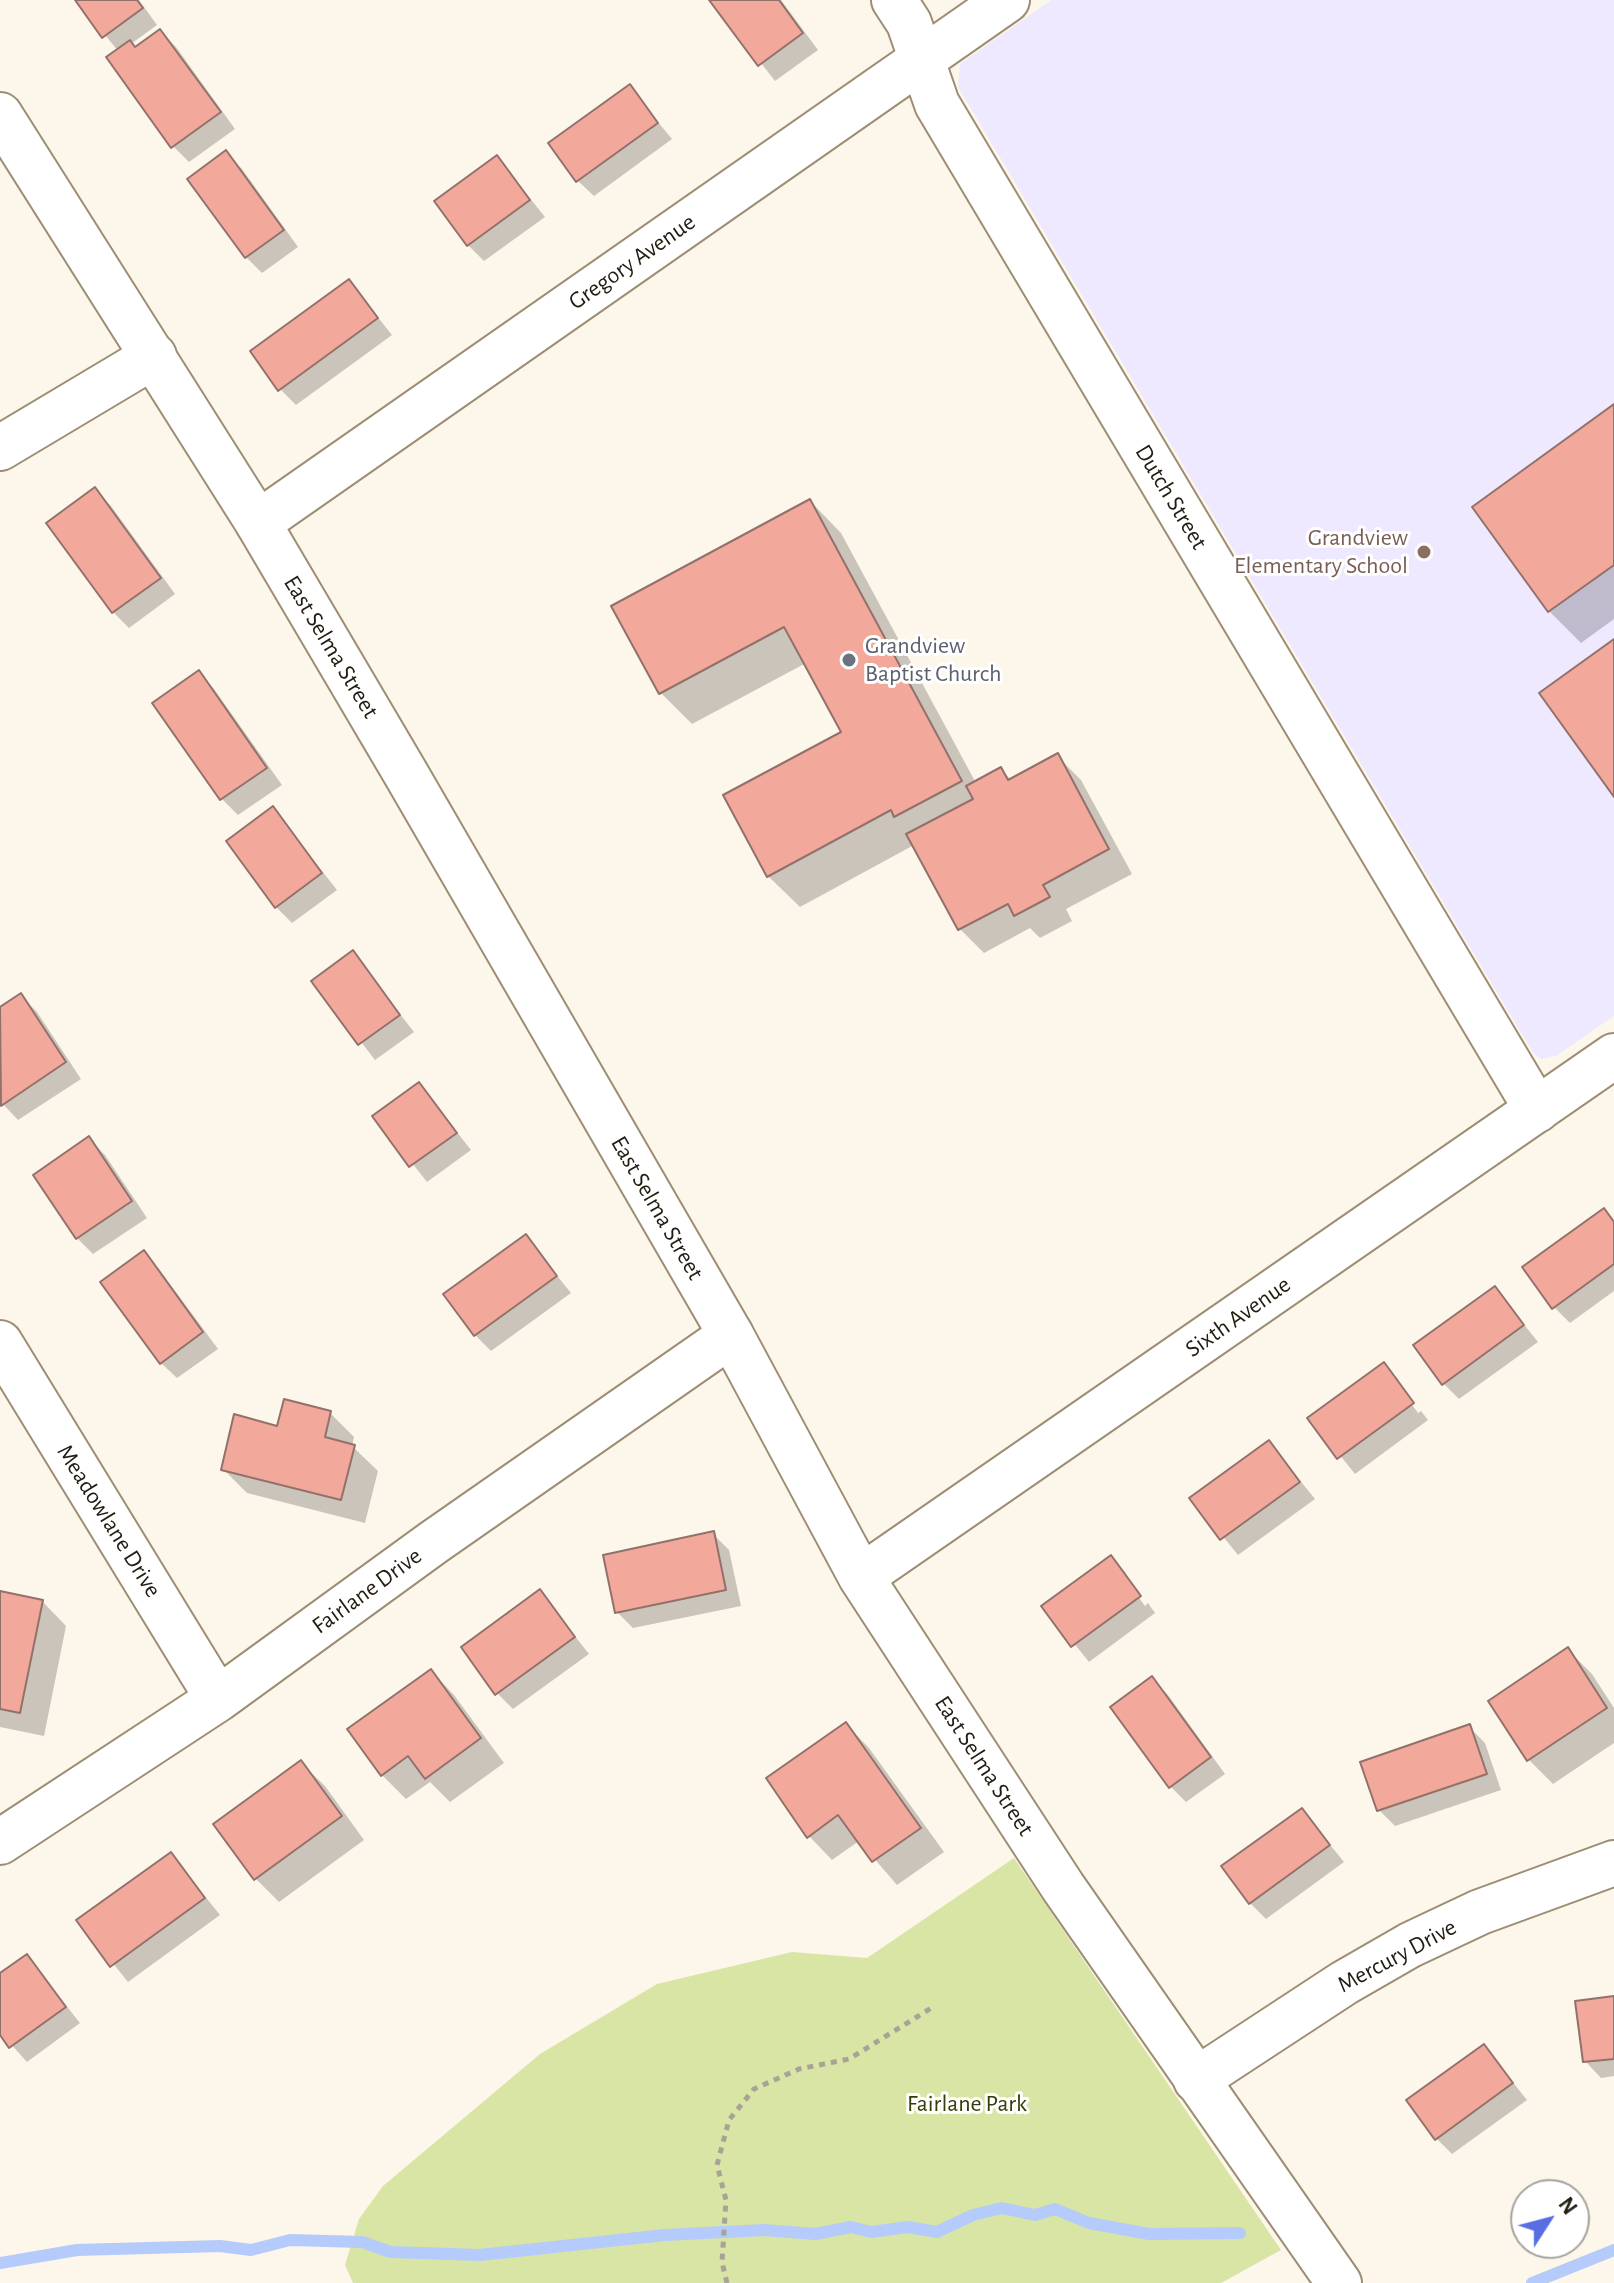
<!DOCTYPE html>
<html>
<head>
<meta charset="utf-8">
<style>
	body { margin:0 }
	#map { position:relative; width:1614px; height:2283px; overflow:hidden; background:#fdf6ea; font-family:"Alegreya Sans",sans-serif }
	canvas { display:block }
	.north { position:absolute; left:1510px; top:2179px; width:80px; height:80px; box-sizing:border-box; background:#fff; border:2px solid #a7a4a0; border-radius:50%; rotate:54deg; font-size:22px; font-weight:700; line-height:32px; text-align:center; color:#221c11 }
	.north::after { content:''; display:block; margin:auto; width:28px; height:36px; background:#5a6ee4; clip-path:polygon(50% 0,100% 100%,50% 72%,0 100%) }
</style>
</head>
<body>
<div id="map">
<canvas width="1614" height="2283"></canvas>
<div class="north">N</div>
</div>
<script>
const context = document.querySelector('canvas').getContext('2d');
context.lineJoin = 'round';
function paint(path, color) { context.fillStyle = color; context.fill(path, 'evenodd'); }
const shape = rows => new Path2D(rows.map(r => 'M' + r).join(''));
function stroke(path, color, width, dash) { context.strokeStyle = color; context.lineWidth = width; context.lineCap = dash ? 'butt' : 'round'; context.setLineDash(dash || []); context.stroke(path); }
function label(font, color, halo, rows, align = 'center') {
  context.font = font + ' "Alegreya Sans",sans-serif'; context.lineWidth = 6; context.setLineDash([]); context.textBaseline = 'middle'; context.strokeStyle = halo; context.fillStyle = color; for (const [text, x, y, turn = 0] of rows) {
    context.save(); context.translate(x, y); context.rotate((+turn || 0) * Math.PI / 180); context.textAlign = isNaN(turn) ? turn : align; if (halo) context.strokeText(text, 0, 0); context.fillText(text, 0, 0); context.restore();
  }
}
const education = shape([
	[1051,0,1614,0,1614,1016,1556,1056,1541,1059,1533,1053,958,87,960,64]
]);
const green = shape([
	[1014,1858,1281,2250,1221,2283,353,2283,345,2265,359,2219,383,2186,540,2054,657,1984,792,1952,867,1958]
]);
const shadow = shape([
	[77,0,139,0,157,25,131,44,136,49,160,31,176,47,235,129,189,162,173,146,118,51],
	[712,0,781,0,818,50,775,81],
	[629,87,672,139,594,196,578,181],
	[226,153,242,169,298,247,262,273,246,257,190,179],
	[497,157,545,217,484,261,468,245],
	[349,281,392,335,296,405,280,389],
	[1614,407,1614,619,1581,643,1549,611,1474,507],
	[95,490,111,506,175,594,129,628,113,612],
	[810,501,841,533,976,783,1001,769,1012,781,1057,756,1081,780,1132,874,1066,909,1072,921,1040,938,1030,928,984,953,960,929,914,845,800,907,768,876,843,733,806,663,692,724,660,692],
	[199,673,214,689,282,785,238,815,222,799,155,703],
	[273,809,337,890,292,923,276,907],
	[352,953,414,1032,375,1060,314,981],
	[21,996,37,1012,81,1079,18,1120,0,1101,0,1009],
	[419,1084,471,1150,427,1182,375,1116],
	[89,1139,105,1155,147,1218,93,1254,77,1238,35,1175],
	[1604,1211,1614,1221,1614,1291,1570,1323,1554,1307],
	[526,1237,571,1293,491,1351,475,1335],
	[144,1253,159,1269,218,1349,177,1378,161,1363],
	[1495,1288,1538,1342,1459,1399,1443,1383],
	[1384,1365,1399,1380,1394,1380,1418,1413,1421,1411,1428,1420,1355,1474,1310,1418],
	[330,1413,354,1437,352,1446,378,1471,365,1523,247,1493,223,1469,279,1428],
	[1269,1442,1315,1499,1238,1555,1192,1498],
	[713,1534,729,1550,741,1606,633,1628,617,1612],
	[1111,1558,1126,1573,1121,1573,1145,1606,1148,1603,1155,1613,1089,1662,1044,1606],
	[540,1592,589,1654,513,1709,497,1693],
	[0,1593,42,1601,66,1626,44,1736,0,1727],
	[1568,1650,1592,1674,1614,1708,1614,1743,1553,1784,1529,1760],
	[431,1671,454,1695,504,1763,450,1802,430,1782,406,1799,382,1775],
	[1152,1679,1168,1695,1225,1774,1186,1802,1170,1786],
	[846,1724,869,1748,944,1852,897,1885,859,1841,832,1860,809,1836],
	[1469,1727,1485,1743,1501,1790,1395,1826,1379,1810],
	[301,1763,325,1786,364,1840,279,1902,255,1878],
	[1302,1810,1344,1862,1266,1919,1250,1903],
	[171,1854,220,1915,128,1982,79,1921],
	[27,1956,80,2023,27,2062,0,2032,0,1976],
	[1614,1998,1614,2076,1601,2078,1585,2061],
	[1484,2046,1527,2100,1452,2154,1437,2139]
]);
const stream = shape([
	[0,2263,77,2250,220,2246,251,2250,290,2240,362,2242,391,2252,480,2255,665,2235,764,2230,815,2234,851,2227,871,2232,908,2227,937,2232,973,2215,1002,2208,1035,2215,1055,2209,1089,2223,1149,2234,1240,2233],
	[1532,2283,1614,2250]
]);
const building = shape([
	[75,0,137,0,143,8,102,38,75,0],
	[709,0,779,0,803,33,758,66,709,0],
	[160,29,221,112,171,148,106,57,130,40,135,47,160,29],
	[630,84,658,123,576,182,548,143,630,84],
	[226,150,284,230,245,258,187,179,226,150],
	[497,155,530,200,467,246,434,201,497,155],
	[349,279,378,318,278,391,250,351,349,279],
	[1614,404,1614,565,1548,612,1472,507,1614,404],
	[95,487,161,578,112,613,46,523,95,487],
	[810,499,962,781,894,817,891,810,767,877,723,795,841,732,784,627,659,694,611,606,810,499],
	[1614,639,1614,797,1539,693,1614,639],
	[199,670,267,768,220,800,152,703,199,670],
	[1058,753,1109,849,1043,885,1050,897,1014,916,1008,904,958,930,906,834,973,799,966,786,1001,767,1008,780,1058,753],
	[273,806,322,873,275,908,226,841,273,806],
	[353,950,400,1015,358,1045,311,981,353,950],
	[21,993,66,1062,1,1106,0,1007,21,993],
	[419,1082,457,1133,409,1167,372,1116,419,1082],
	[89,1136,132,1201,76,1239,33,1175,89,1136],
	[1604,1208,1614,1222,1614,1264,1552,1309,1522,1267,1604,1208],
	[526,1234,557,1276,474,1336,443,1294,526,1234],
	[144,1250,203,1332,160,1364,100,1282,144,1250],
	[1495,1286,1524,1325,1442,1385,1413,1345,1495,1286],
	[1384,1362,1414,1403,1337,1459,1307,1418,1384,1362],
	[284,1399,331,1411,325,1437,355,1445,341,1500,221,1470,234,1414,277,1426,284,1399],
	[1269,1440,1300,1482,1220,1540,1189,1498,1269,1440],
	[714,1531,726,1590,615,1613,603,1555,714,1531],
	[1111,1555,1141,1596,1071,1647,1041,1606,1111,1555],
	[540,1589,575,1637,495,1695,461,1647,540,1589],
	[0,1591,43,1600,20,1713,0,1709,0,1591],
	[1568,1647,1607,1708,1527,1761,1488,1701,1568,1647],
	[431,1669,481,1738,425,1779,408,1756,381,1776,347,1729,431,1669],
	[1152,1676,1211,1757,1169,1788,1110,1707,1152,1676],
	[846,1722,921,1828,872,1862,838,1815,807,1838,766,1778,846,1722],
	[1470,1724,1487,1774,1377,1811,1360,1762,1470,1724],
	[301,1760,342,1816,254,1880,213,1824,301,1760],
	[1302,1808,1330,1845,1249,1904,1221,1866,1302,1808],
	[171,1852,205,1898,110,1967,76,1920,171,1852],
	[27,1954,66,2007,9,2048,0,2035,0,1973,27,1954],
	[1614,1996,1614,2059,1583,2062,1575,2001,1614,1996],
	[1484,2044,1513,2083,1435,2140,1406,2100,1484,2044]
]);
const path = shape([
	[727,2283,722,2262,726,2200,717,2165,729,2120,754,2089,799,2069,849,2059,933,2007]
]);
const minor = shape([
	[894,0,909,23,937,104,1537,1110],
	[0,448,154,356],
	[258,523,1007,0],
	[0,1343,218,1699],
	[0,1842,218,1699,434,1542,731,1335],
	[1196,2080,1344,1983,1410,1945,1480,1912,1614,1863]
]);
const tertiary = shape([
	[0,115,258,523,406,774,731,1335,861,1577,1063,1887,1339,2283],
	[861,1577,1614,1056]
]);
const markers = [
	[1424,552,8,"#8d6e63"],
	[849,660,8,"#6b7280"]
];
const streetNames = [
	["Gregory Avenue",632,262,-35],
	["Dutch Street",1171,497,59],
	["East Selma Street",331,647,59],
	["East Selma Street",657,1208,60],
	["Sixth Avenue",1238,1317,-35],
	["Meadowlane Drive",109,1521,58],
	["Fairlane Drive",367,1591,-36],
	["East Selma Street",984,1766,57],
	["Mercury Drive",1397,1956,-28]
];
const educationNames = [
	["Grandview",1408,538],
	["Elementary School",1408,566]
];
const worshipNames = [
	["Grandview",865,646],
	["Baptist Church",865,674]
];
const parkNames = [
	["Fairlane Park",967,2104]
];
paint(education, '#efe9ff');
paint(green, '#d8e5a5');
paint(shadow, '#0003');
stroke(stream, '#b4cbfb', 12);
paint(building, '#f2a99b');
stroke(building, '#92716b', 2);
stroke(minor, '#9d8d72', 48);
stroke(tertiary, '#9d8d72', 48);
stroke(path, '#a9a397', 5, [6, 6]);
stroke(minor, '#fff', 44);
stroke(tertiary, '#fff', 44);
for (const [x, y, r, color] of markers) { const dot = new Path2D(); dot.arc(x, y, r, 0, 2 * Math.PI); context.fillStyle = color; context.fill(dot); stroke(dot, '#fff', 3); }
label('24px', '#221c11', '#fff', streetNames);
label('24px', '#785e54', '#fff', educationNames, 'right');
label('24px', '#5b616d', '#fff', worshipNames, 'left');
label('24px', '#353c09', '#fff', parkNames);
</script>
</body>
</html>
